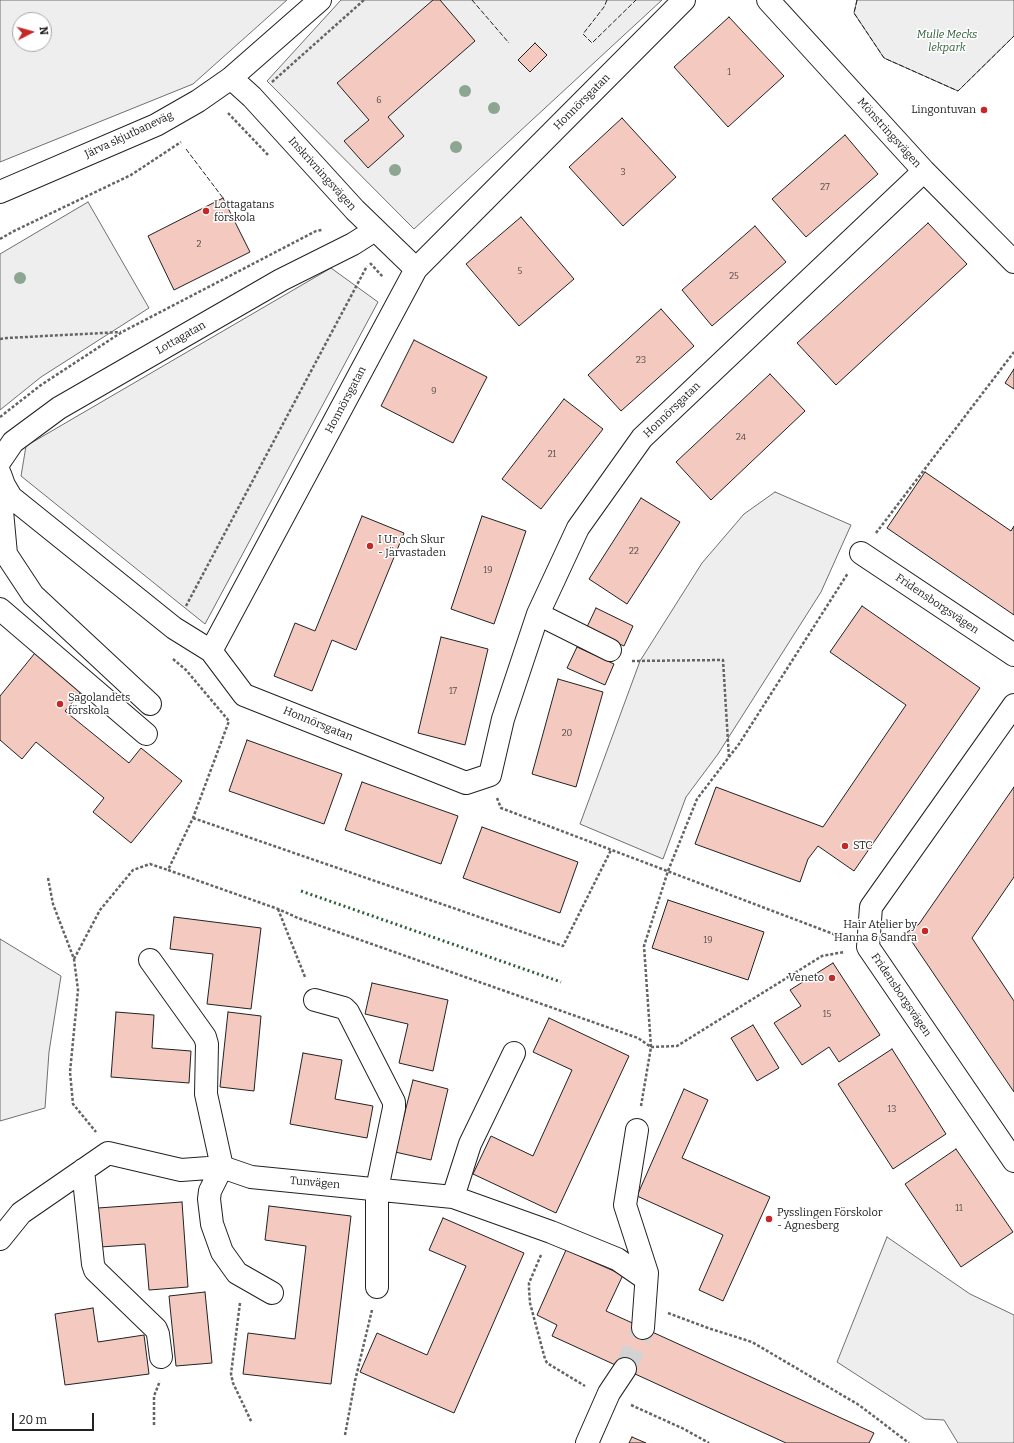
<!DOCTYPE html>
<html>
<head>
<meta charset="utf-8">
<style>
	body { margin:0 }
	#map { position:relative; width:1014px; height:1443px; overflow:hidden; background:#fff; font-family:Bitter,serif }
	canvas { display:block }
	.north { position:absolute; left:12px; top:12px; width:40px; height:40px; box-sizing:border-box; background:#fff; border:1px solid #a7a7a7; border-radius:50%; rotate:84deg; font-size:11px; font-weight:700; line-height:16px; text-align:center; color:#222 }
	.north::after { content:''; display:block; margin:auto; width:14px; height:18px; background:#c62828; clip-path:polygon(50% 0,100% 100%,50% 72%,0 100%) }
	.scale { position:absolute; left:12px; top:1413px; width:82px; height:18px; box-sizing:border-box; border:2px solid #222; border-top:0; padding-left:5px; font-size:12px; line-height:14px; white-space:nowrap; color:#222; -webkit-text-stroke:3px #fff; paint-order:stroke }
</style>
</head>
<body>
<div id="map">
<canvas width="1014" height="1443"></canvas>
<div class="north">N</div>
<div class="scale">20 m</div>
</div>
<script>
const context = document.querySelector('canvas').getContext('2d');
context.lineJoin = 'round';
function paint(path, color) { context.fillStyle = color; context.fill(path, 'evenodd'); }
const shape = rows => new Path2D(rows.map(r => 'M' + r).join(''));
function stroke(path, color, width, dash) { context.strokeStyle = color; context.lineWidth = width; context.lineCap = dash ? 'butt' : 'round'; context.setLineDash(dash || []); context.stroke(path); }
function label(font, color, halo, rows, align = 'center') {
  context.font = font + ' Bitter,serif'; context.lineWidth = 3; context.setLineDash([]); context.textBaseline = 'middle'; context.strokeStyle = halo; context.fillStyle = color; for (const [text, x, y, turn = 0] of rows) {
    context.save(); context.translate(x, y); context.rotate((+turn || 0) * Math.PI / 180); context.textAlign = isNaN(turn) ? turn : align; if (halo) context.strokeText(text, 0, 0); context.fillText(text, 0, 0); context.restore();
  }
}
const green = shape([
	[0,0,287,0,193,84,0,162,0,0],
	[20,20,44,20,44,44,20,44,20,20],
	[341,0,662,0,414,229,267,81,341,0],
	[857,0,1014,0,1014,36,958,91,884,58,854,13,857,0],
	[88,202,149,308,41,377,0,410,0,254,88,202],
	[331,268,378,302,205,624,21,476,26,446,331,268],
	[775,492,851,525,821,592,718,754,686,797,663,859,580,824,640,661,702,563,744,514,775,492],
	[0,939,61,976,49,1052,45,1108,0,1121,0,939],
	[887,1237,970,1294,1014,1315,1014,1443,958,1443,944,1420,925,1419,837,1362,887,1237]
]);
const building = shape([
	[433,0,440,0,475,41,388,117,404,136,368,168,344,141,369,120,337,83,433,0],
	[729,17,784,76,728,127,674,67,729,17],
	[535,43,547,55,530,72,518,60,535,43],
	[622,118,676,177,623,226,569,167,622,118],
	[845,135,878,174,806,237,772,199,845,135],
	[223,198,250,252,174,290,148,236,223,198],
	[521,217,574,279,519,326,466,264,521,217],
	[928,223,967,264,836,385,797,343,928,223],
	[755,226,786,262,712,326,682,290,755,226],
	[661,309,694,346,621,411,588,375,661,309],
	[414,340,487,377,453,443,381,406,414,340],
	[1014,369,1014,389,1005,383,1014,369],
	[770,374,805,411,711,500,676,462,770,374],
	[564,399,603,429,541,509,502,479,564,399],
	[925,472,1011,531,1014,526,1014,615,887,528,925,472],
	[641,498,680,522,627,604,589,579,641,498],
	[362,516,404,533,356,650,332,640,312,691,274,676,295,623,315,631,362,516],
	[482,516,526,531,494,624,451,609,482,516],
	[862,606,980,688,854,871,818,846,808,859,800,882,695,844,716,787,823,827,906,705,830,652,862,606],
	[596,608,633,626,624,646,586,629,596,608],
	[441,637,488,649,465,745,418,733,441,637],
	[577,647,614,664,605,685,567,668,577,647],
	[35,653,81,692,65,711,129,763,141,748,182,781,131,843,93,812,104,798,36,742,22,759,0,740,0,696,35,653],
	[558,679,603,692,576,787,532,774,558,679],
	[247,740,342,774,324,824,229,791,247,740],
	[362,782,458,816,441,864,345,830,362,782],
	[1014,787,1014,877,972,938,1014,1001,1014,1092,906,933,919,924,1014,787],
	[482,827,578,862,560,913,463,878,482,827],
	[668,900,764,932,748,980,652,948,668,900],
	[174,917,261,928,251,1009,207,1004,213,954,170,949,174,917],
	[833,963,880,1035,839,1062,829,1047,802,1065,774,1023,801,1006,790,990,833,963],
	[372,983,448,1000,433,1071,399,1063,408,1024,365,1014,372,983],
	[116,1012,154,1015,152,1048,191,1051,189,1083,111,1077,116,1012],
	[228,1012,261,1016,254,1091,220,1087,228,1012],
	[549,1018,629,1056,556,1213,473,1174,491,1136,533,1156,572,1070,533,1052,549,1018],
	[753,1025,779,1068,757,1081,731,1038,753,1025],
	[892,1049,946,1134,893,1169,838,1084,892,1049],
	[303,1053,342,1060,335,1099,373,1106,367,1138,290,1124,303,1053],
	[413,1080,448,1089,431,1160,395,1152,413,1080],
	[684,1089,708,1100,682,1158,770,1197,723,1301,699,1290,723,1235,637,1196,684,1089],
	[956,1149,1013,1232,961,1267,905,1184,956,1149],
	[182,1202,188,1287,149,1290,145,1244,100,1247,98,1208,182,1202],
	[269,1206,351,1216,331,1384,243,1374,248,1333,295,1339,306,1246,265,1240,269,1206],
	[443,1218,524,1253,454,1413,360,1372,377,1333,427,1355,466,1266,429,1250,443,1218],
	[566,1250,623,1275,606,1311,874,1433,869,1443,786,1443,552,1336,557,1325,537,1315,566,1250],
	[205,1292,212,1363,176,1366,169,1296,205,1292],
	[93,1308,98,1342,144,1335,149,1374,65,1385,55,1314,93,1308],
	[632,1437,646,1443,629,1443,632,1437]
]);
const minorTunnel = shape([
	[625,1369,643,1328]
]);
const path = shape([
	[272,82,364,0],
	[228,113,269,156],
	[0,239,14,231,131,175,181,142],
	[370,263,383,277],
	[0,339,7,338,121,332],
	[0,417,41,385,122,332,316,231,322,230],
	[876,533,1014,352],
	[186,606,367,266],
	[173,659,186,670,229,721,193,818,168,870,278,909,298,918,638,1038,651,1047,677,1046,822,956,844,952],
	[632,661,723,660,729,758],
	[497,798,501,808,844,938],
	[193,818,563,946,611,850],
	[48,878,53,904,74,959,78,990,70,1072,73,1104,96,1132],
	[278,909,305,977],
	[74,959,100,910,133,870,150,864,168,870],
	[641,1106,651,1047,644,946,668,871,697,799,739,744,848,573],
	[541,1255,529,1283,529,1289,530,1303,545,1359,547,1363,585,1386],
	[240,1303,231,1374,233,1383,252,1423],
	[668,1313,708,1328,752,1342,859,1405,909,1443],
	[631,1405,684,1429,709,1443],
	[154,1425,154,1396,160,1381],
	[345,1435,355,1381,372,1310]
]);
const minor = shape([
	[684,0,416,269,211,651,244,695,466,783,490,775,503,719,538,614,578,528,642,438,924,171],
	[768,0,924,171,1014,262],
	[231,78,252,97,355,210,416,269],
	[0,192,156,125,198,101,231,78,320,0],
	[0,461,13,442,59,408,281,280,353,244,375,230],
	[0,474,4,485,11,497,174,628,211,651],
	[11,497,2,511,6,554,33,595,150,704],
	[861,553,1014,655],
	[0,609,146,734],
	[538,614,610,650],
	[1014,705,871,907,868,947,1014,1161],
	[150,960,205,1037,207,1044,206,1094,222,1167,210,1191,209,1199,212,1224,222,1252,237,1273,272,1293],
	[315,1000,344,1008,348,1012,394,1102,394,1108,377,1189,377,1287],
	[637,1130,625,1205,647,1273,643,1328],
	[83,1170,93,1264,95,1270,156,1329,158,1334,161,1357],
	[453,1197,470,1144,514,1053],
	[0,1239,21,1213,108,1153,181,1170,222,1167,251,1177,453,1197,551,1232,617,1259,646,1279],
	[587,1443,609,1393,625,1369]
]);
const hedge = shape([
	[301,891,561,982]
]);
const fence = shape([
	[472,0,509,43],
	[607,0,604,7,583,34,592,43,636,0],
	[857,0,854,13,884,58,958,91,1014,36],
	[186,149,223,198]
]);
const trees = [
	[465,91],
	[494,108],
	[456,147],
	[395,170],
	[20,278]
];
const markers = [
	[984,110,4,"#c62828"],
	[206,211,4,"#c62828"],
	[370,546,4,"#c62828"],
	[60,704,4,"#c62828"],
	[845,846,4,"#c62828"],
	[925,931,4,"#c62828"],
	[832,978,4,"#c62828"],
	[769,1219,4,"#c62828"]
];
const numberNames = [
	["1",729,72],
	["6",379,100],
	["3",623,172],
	["27",825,187],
	["2",199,244],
	["5",520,271],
	["25",734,276],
	["23",641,360],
	["9",434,391],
	["24",741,437],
	["21",552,454],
	["22",634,551],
	["19",488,570],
	["17",453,691],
	["20",567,733],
	["19",708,940],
	["15",827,1014],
	["13",892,1109],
	["11",959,1208]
];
const parkNames = [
	["Mulle Mecks",947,35],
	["lekpark",947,48]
];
const streetNames = [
	["Honnörsgatan",582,102,-45],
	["Mönstringsvägen",889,133,48],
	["Järva skjutbaneväg",129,135,-25],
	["Inskrivningsvägen",322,174,48],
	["Lottagatan",181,338,-30],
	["Honnörsgatan",346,400,-62],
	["Honnörsgatan",672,410,-44],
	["Fridensborgsvägen",937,604,34],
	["Honnörsgatan",318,724,22],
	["Fridensborgsvägen",901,995,56],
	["Tunvägen",315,1183,5]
];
const poiNames = [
	["Lingontuvan",976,110,"right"],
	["Lottagatans",214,205],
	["förskola",214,218],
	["I Ur och Skur",378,540],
	["- Järvastaden",378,553],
	["Sagolandets",68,698],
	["förskola",68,711],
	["STC",853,846],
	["Hair Atelier by",917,925,"right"],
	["Hanna & Sandra",917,938,"right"],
	["Veneto",824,978,"right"],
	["Pysslingen Förskolor",777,1213],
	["- Agnesberg",777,1226]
];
paint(green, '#eee');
stroke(green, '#6f6f6f', 1);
paint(building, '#f3c9c0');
stroke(building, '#222', 1);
stroke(minorTunnel, '#d3d3d3', 22, [22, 11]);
stroke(minor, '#222', 24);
stroke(path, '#646464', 2.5, [3, 2]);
stroke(minor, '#fff', 22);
stroke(hedge, '#2f5e38', 3, [2, 3]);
stroke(fence, '#222', 1, [5, 2]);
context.fillStyle = '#8da692';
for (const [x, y] of trees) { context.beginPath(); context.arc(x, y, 6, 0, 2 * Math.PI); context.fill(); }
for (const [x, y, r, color] of markers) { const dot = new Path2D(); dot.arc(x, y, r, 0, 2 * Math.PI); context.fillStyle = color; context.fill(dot); stroke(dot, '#fff', 1.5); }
label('9px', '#564c4a', null, numberNames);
label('italic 11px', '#2f5e38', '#fff', parkNames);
label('11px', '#222', '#fff', streetNames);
label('11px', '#222', '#fff', poiNames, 'left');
</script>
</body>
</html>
